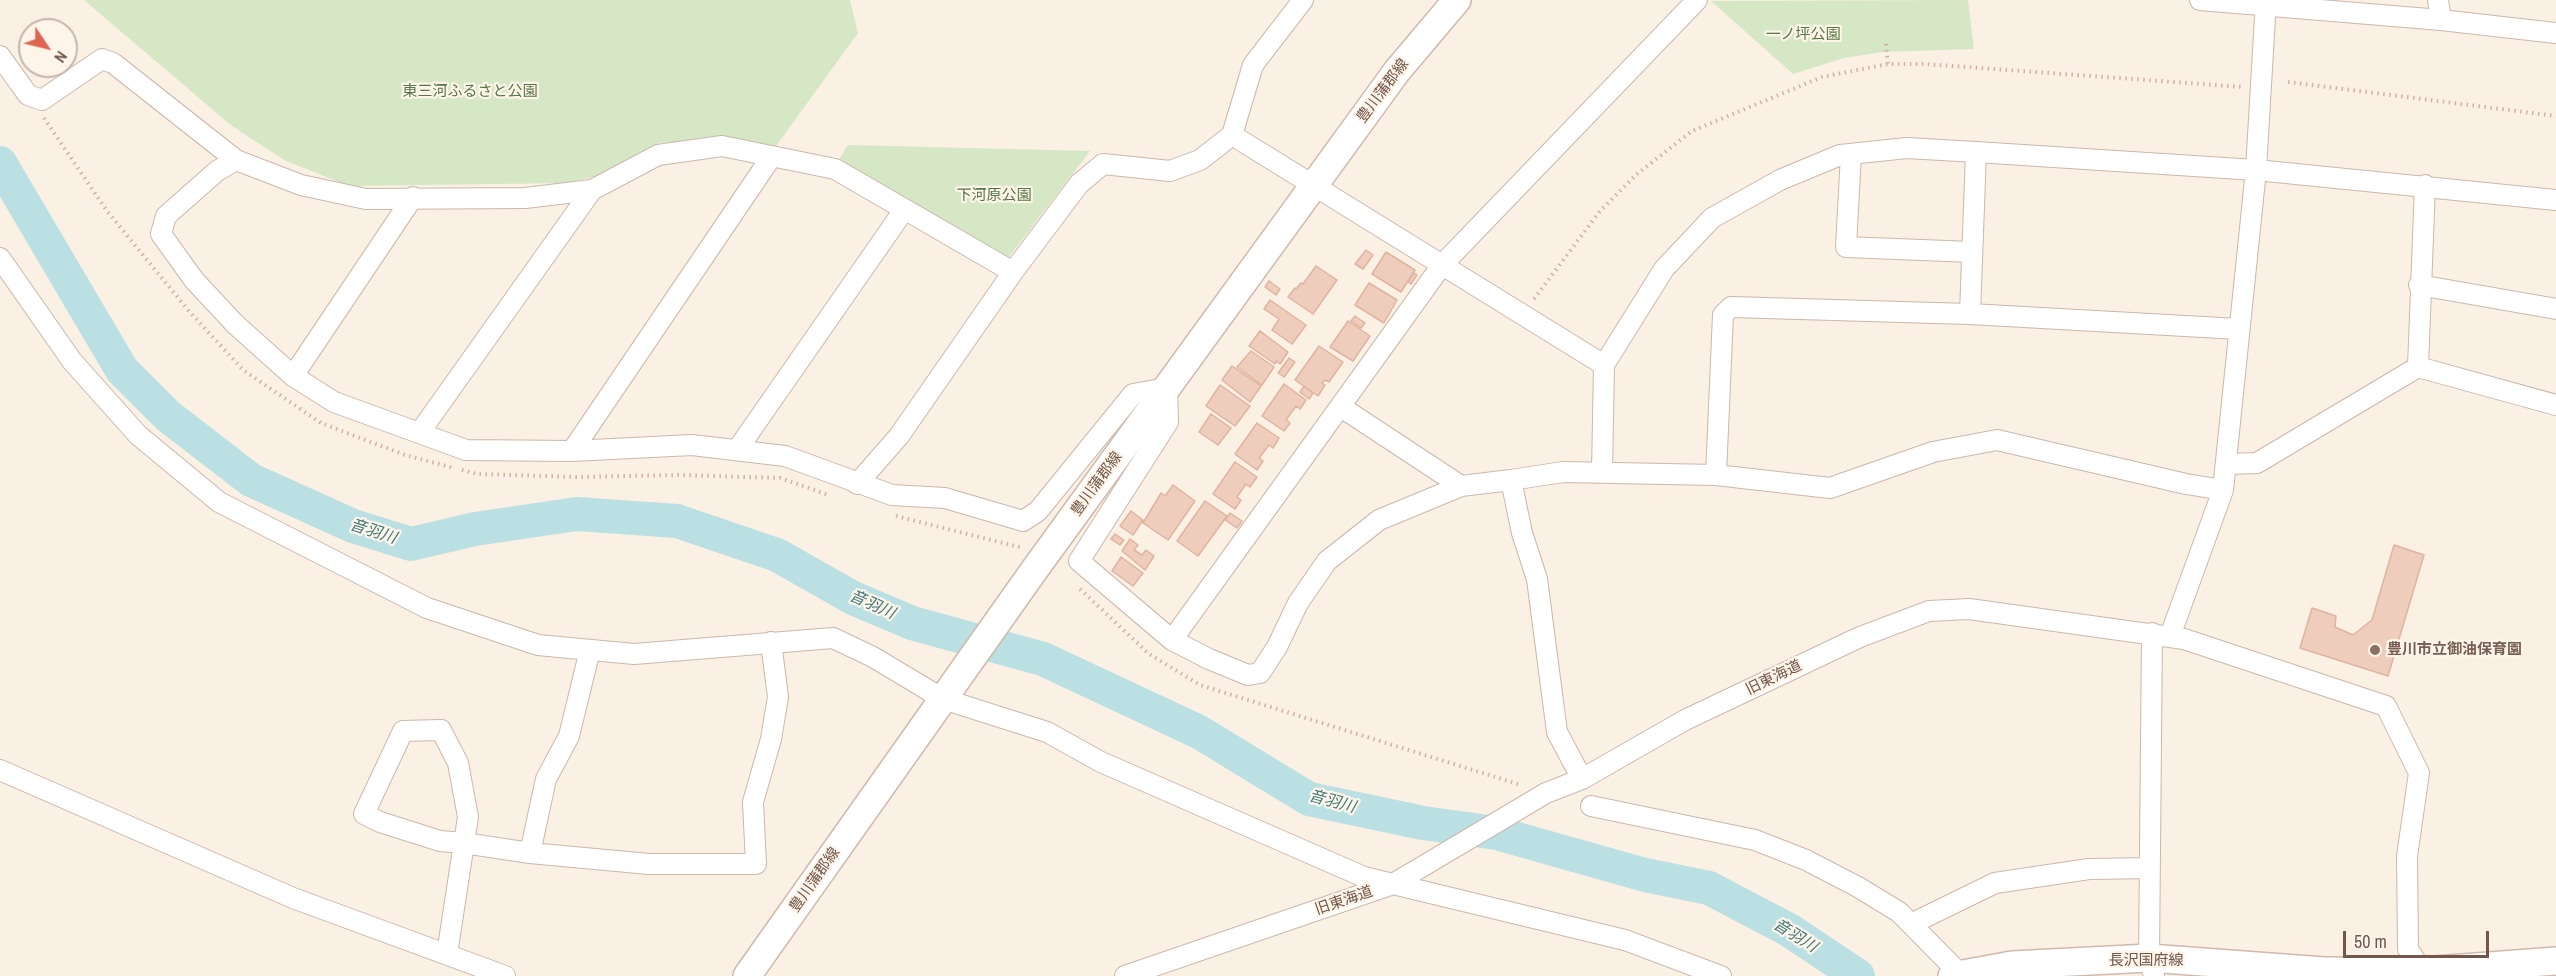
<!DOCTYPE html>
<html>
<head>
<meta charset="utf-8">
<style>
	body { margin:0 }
	#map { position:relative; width:2556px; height:976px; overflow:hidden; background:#fbf0e4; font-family:"Archivo Narrow",sans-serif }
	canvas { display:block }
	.north { position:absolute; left:18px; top:18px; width:60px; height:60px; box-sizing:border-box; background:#fef5ea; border:2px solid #c6b5aa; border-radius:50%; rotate:125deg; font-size:16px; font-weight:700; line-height:24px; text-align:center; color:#72564b }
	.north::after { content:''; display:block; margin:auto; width:21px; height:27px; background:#de6550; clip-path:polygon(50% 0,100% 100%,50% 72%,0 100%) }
	.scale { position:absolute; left:2343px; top:931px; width:146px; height:27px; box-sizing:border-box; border:3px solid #72564b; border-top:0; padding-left:8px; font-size:18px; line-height:21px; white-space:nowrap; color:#72564b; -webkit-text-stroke:4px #fef5ea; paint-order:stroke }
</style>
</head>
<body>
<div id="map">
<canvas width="2556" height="976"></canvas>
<div class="north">N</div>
<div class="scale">50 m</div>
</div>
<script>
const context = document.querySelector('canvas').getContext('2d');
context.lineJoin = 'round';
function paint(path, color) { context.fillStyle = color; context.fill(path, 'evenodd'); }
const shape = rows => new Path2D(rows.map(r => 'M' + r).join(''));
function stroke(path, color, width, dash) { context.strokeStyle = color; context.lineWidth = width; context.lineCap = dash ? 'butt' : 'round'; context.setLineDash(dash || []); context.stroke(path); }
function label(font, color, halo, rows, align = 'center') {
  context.font = font + ' "Archivo Narrow","Noto Sans JP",sans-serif'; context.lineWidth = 4.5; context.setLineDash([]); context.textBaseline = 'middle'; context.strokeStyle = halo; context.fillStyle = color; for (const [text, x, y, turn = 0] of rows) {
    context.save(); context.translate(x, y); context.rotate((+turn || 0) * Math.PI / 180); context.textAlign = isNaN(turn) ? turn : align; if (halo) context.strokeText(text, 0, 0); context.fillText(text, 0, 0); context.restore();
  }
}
const green = shape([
	[84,0,850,0,858,33,776,146,738,139,659,143,609,174,565,183,349,186,284,160,232,126],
	[1968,0,1974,49,1882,52,1844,58,1793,74,1711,1],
	[848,145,1090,151,1008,258,839,159]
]);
const river = shape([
	[0,163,122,370,168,416,251,480,353,526,411,544,475,529,577,514,677,521,777,555,853,598,912,623,1043,659,1199,732,1309,799,1423,823,1496,833,1645,875,1709,888,1789,930,1858,976]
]);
const building = shape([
	[1366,250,1373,255,1363,269,1355,264,1366,250],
	[1386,252,1415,270,1401,292,1372,274,1386,252],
	[1316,266,1337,280,1313,314,1288,297,1295,288,1296,289,1301,283,1303,284,1316,266],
	[1414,273,1417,275,1411,284,1408,282,1414,273],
	[1269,281,1280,289,1276,295,1265,287,1269,281],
	[1369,283,1397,300,1384,323,1355,305,1369,283],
	[1270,300,1306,325,1292,344,1272,330,1279,319,1264,309,1270,300],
	[1355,316,1365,323,1361,328,1351,321,1355,316],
	[1348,321,1370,336,1353,361,1330,347,1348,321],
	[1260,331,1288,352,1280,364,1276,361,1275,364,1249,346,1260,331],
	[1319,346,1343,362,1329,382,1325,380,1322,383,1325,385,1318,396,1295,380,1319,346],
	[1251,351,1274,367,1262,385,1237,367,1251,351],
	[1289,358,1295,362,1284,377,1278,373,1289,358],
	[1232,366,1261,386,1250,402,1222,380,1232,366],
	[1284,384,1306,400,1300,409,1296,406,1286,420,1290,423,1284,431,1262,416,1284,384],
	[1220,385,1250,406,1235,426,1206,406,1220,385],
	[1304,386,1313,393,1309,399,1300,392,1304,386],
	[1211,414,1231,428,1218,445,1199,432,1211,414],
	[1257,423,1279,438,1273,448,1269,445,1259,458,1263,461,1257,470,1235,454,1257,423],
	[1235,462,1257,477,1250,487,1246,484,1237,497,1241,500,1235,509,1213,494,1235,462],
	[1173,485,1195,501,1168,540,1143,523,1161,493,1165,496,1173,485],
	[1205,501,1227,516,1198,556,1177,541,1205,501],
	[1131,511,1143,520,1133,535,1120,526,1131,511],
	[1230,513,1242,521,1237,528,1225,520,1230,513],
	[1115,534,1124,540,1120,545,1111,539,1115,534],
	[1130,539,1138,545,1134,550,1142,555,1146,550,1154,556,1145,570,1122,551,1130,539],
	[2394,545,2424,555,2388,676,2300,648,2312,608,2336,616,2335,627,2353,635,2372,620,2394,545],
	[1121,557,1143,573,1133,586,1112,571,1121,557]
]);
const path = shape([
	[1886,44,1888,64],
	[2288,82,2556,116],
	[44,118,107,211,188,310,243,370,321,423,405,455,454,468],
	[1534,299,1600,211,1637,174,1692,131,1822,77,1888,64,1925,64,2243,87],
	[462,470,477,474,577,477,680,475,780,478,829,495],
	[896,516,1023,548],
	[1080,589,1149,654,1200,685,1521,785]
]);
const minor = shape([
	[2200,0,2441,20,2556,33],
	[2438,0,2441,20],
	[0,56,28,95,42,100,102,59,113,63,236,160],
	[1232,135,1604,365],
	[1851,154,1846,247,1972,252],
	[0,258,72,361,138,435,219,502,427,608,538,645,634,654,833,638,873,657,943,699,1047,732,1101,762,1364,877,1625,940,1721,976],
	[1013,272,835,169,722,146,658,155,592,190,525,198,366,199,301,185,236,160,217,171,166,216,161,234,194,280,235,324,293,376,334,402,466,450,572,451,692,445,785,456,892,495,945,498,1023,521,1038,511,1133,394,1167,388,1168,422,1079,561,1172,640,1442,265,1697,0],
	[2419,285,2556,309],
	[1970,314,1976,152],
	[2418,367,2425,185],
	[293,376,413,197],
	[1341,407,1461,486,1511,480],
	[420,432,592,190],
	[737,450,904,210],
	[572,451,772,156],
	[2226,464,2257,463,2418,367,2556,405],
	[1602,472,1604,365,1664,269,1712,218,1780,180,1840,155,1907,148,1976,152,2256,170,2556,200],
	[857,484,899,436,1013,272,1079,184,1103,164,1170,171,1200,160,1232,135,1253,65,1303,0],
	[2223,490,2186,484,1997,440,1933,452,1830,488,1716,475,1723,315,1731,307,1970,314,2239,329],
	[2152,633,2149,958,2154,976],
	[2170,636,2223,490,2256,170,2266,0],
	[1172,640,1209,659,1248,675,1260,673,1277,647,1298,603,1327,561,1379,520,1461,486],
	[0,770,293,898,505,976],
	[1582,779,1557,732,1537,579,1522,533,1511,480,1563,472,1716,475],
	[1591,806,1755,840,1806,860,1858,887,1899,912,1962,976],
	[530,853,546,779,569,736,590,650],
	[1911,924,1995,883,2089,869,2150,868],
	[447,954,464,843,468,817,458,763,441,730,403,731,364,814,380,822,440,841,464,843,530,853,649,864,756,864,753,802,771,739,778,697,771,642],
	[1125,976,1393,884,1546,793,1582,779,1685,720,1860,637,1929,611,1969,609,2184,639,2386,706,2419,773,2407,856,2408,949,2422,971]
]);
const secondary = shape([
	[747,976,1035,569,1397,71,1457,0],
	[1952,976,2012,965,2149,958,2324,971,2422,971,2556,961]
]);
const markers = [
	[2375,650,6,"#8d6e63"]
];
const parkNames = [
	["一ノ坪公園",1803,35],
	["東三河ふるさと公園",470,92],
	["下河原公園",994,196]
];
const streetNames = [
	["豊川蒲郡線",1383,91,-53],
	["豊川蒲郡線",1097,484,-54],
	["旧東海道",1774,678,-26],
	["豊川蒲郡線",815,880,-55],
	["旧東海道",1344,901,-19],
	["長沢国府線",2146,961]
];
const educationNames = [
	["豊川市立御油保育園",2387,650]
];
const waterNames = [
	["音羽川",373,532,18],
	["音羽川",872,605,24],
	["音羽川",1332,802,15],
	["音羽川",1795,936,32]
];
paint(green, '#d5e7c4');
stroke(river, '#bae0e3', 34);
paint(building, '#efcdbd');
stroke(building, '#e0b39f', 1.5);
stroke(minor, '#ccb7ab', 22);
stroke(secondary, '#d0b9ac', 30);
stroke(path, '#d3b0a1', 4, [1.5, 4.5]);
stroke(minor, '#fff', 20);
stroke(secondary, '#fff', 27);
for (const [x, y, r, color] of markers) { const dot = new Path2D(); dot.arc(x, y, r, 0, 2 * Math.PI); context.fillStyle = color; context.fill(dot); stroke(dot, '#fef5ea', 2); }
label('15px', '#577744', '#fef5ea', parkNames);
label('15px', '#72564b', '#fef5ea', streetNames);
label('bold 15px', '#785e54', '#fef5ea', educationNames, 'left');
label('italic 16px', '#43787d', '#fef5ea', waterNames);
</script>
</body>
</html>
